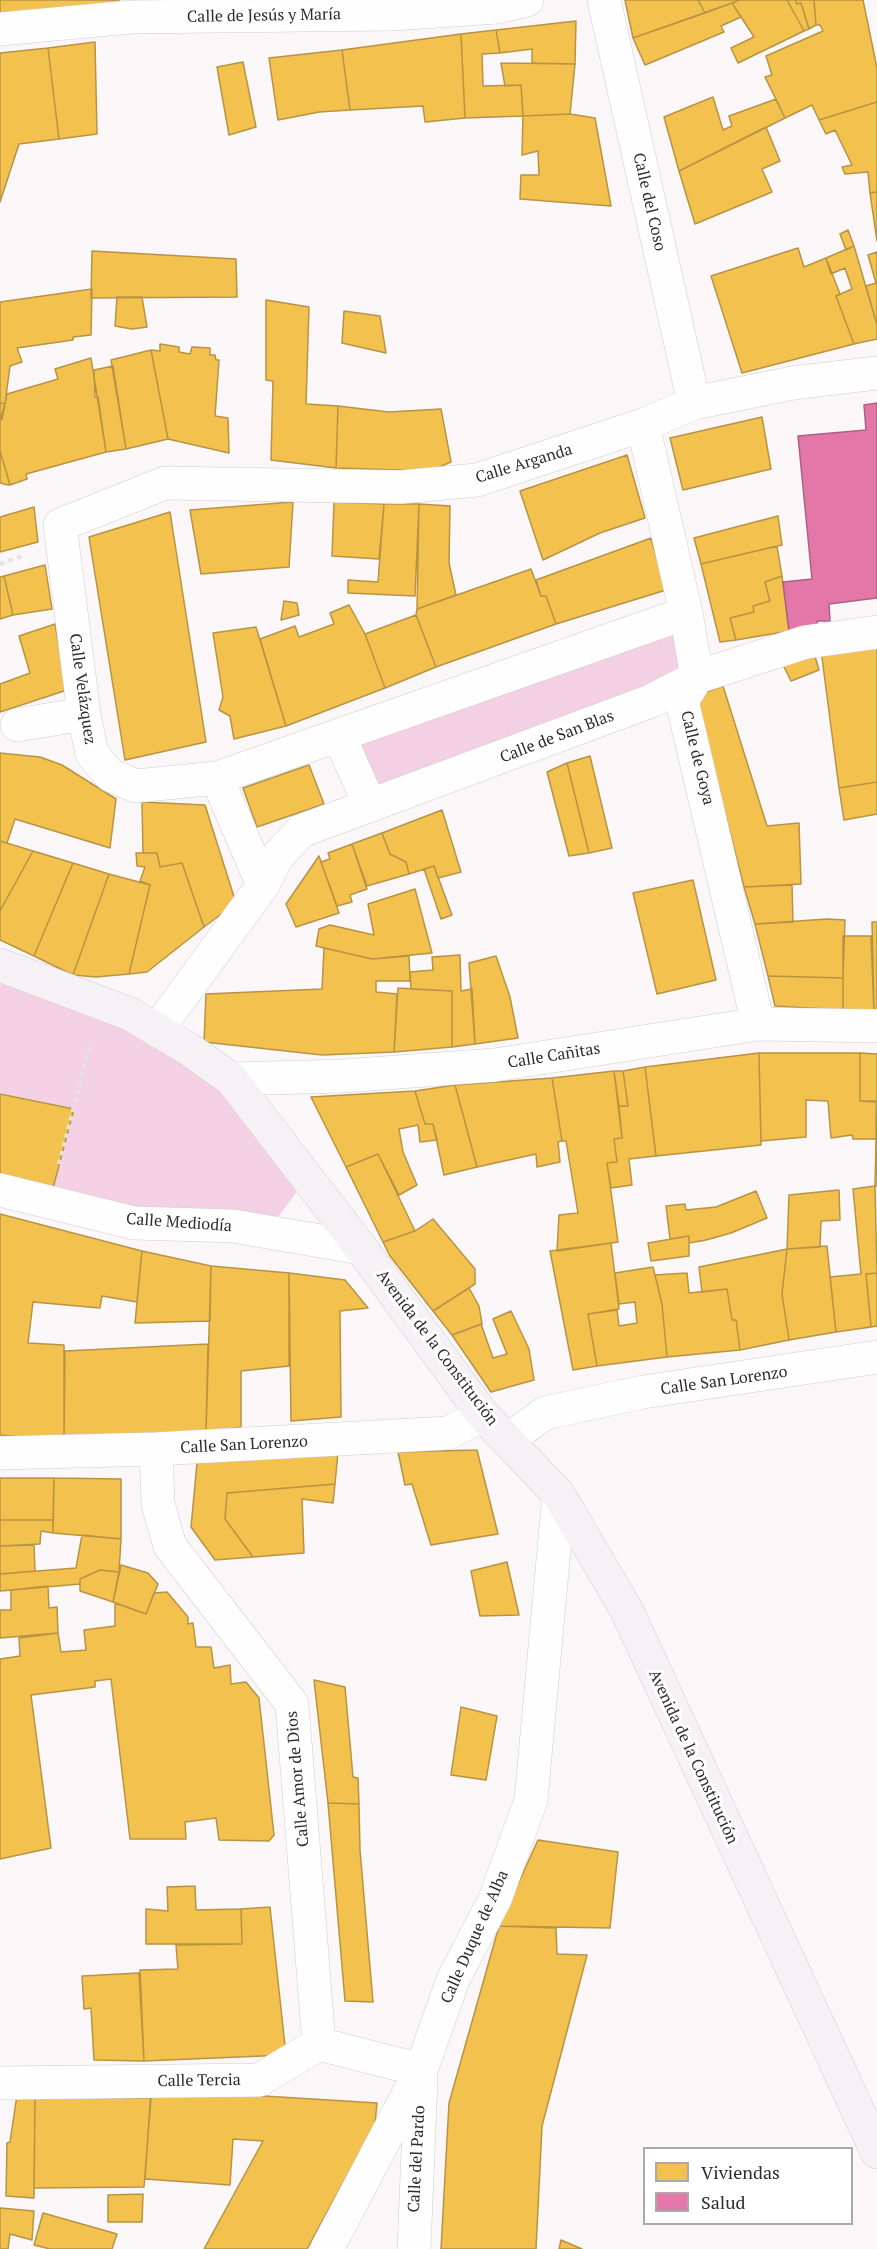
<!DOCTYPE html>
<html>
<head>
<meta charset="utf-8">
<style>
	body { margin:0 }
	#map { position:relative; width:877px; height:2249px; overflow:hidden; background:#fbf6f8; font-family:"PT Serif",serif }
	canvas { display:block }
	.legend { position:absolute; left:643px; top:2147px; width:210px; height:78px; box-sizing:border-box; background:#fff; border:2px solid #ada9ab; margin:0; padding:8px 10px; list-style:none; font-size:18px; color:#31292d }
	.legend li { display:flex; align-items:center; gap:12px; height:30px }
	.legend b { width:30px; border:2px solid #ada9ab }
</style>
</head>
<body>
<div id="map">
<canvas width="877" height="2249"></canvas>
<ul class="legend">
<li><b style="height:16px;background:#f2c14e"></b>Viviendas</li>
<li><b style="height:16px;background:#e377a8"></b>Salud</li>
</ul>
</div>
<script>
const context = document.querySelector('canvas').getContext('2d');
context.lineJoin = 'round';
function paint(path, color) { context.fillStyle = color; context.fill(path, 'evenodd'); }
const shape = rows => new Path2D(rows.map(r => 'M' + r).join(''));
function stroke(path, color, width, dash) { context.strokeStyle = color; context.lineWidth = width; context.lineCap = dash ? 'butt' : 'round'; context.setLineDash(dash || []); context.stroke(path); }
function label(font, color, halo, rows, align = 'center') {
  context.font = font + ' "PT Serif",serif'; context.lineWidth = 6; context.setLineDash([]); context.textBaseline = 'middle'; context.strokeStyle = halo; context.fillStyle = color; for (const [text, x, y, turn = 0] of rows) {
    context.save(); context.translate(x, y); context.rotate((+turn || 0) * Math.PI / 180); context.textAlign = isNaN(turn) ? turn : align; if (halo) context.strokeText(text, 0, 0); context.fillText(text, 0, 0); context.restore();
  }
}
const green = shape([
	[686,613,697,677,370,806,339,735],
	[0,965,187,1048,307,1178,267,1232,49,1203,73,1108,0,1093]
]);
const homes = shape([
	[0,0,119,0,119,5,0,14,0,0],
	[625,0,698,0,705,13,633,38,625,0],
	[698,0,740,0,705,13,698,0],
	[740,0,787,0,804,31,738,63,731,48,754,37,732,3,740,0],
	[787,0,795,0,797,4,801,3,809,29,804,31,787,0],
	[795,0,814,0,816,25,809,29,801,3,797,4,795,0],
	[814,0,863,0,877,68,877,102,819,120,812,105,785,118,765,77,772,75,766,56,823,31,820,25,816,25,814,0],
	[732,3,741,17,721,26,724,32,645,65,633,38,732,3],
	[576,21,575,64,532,63,532,49,500,53,496,30,576,21],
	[496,30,500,53,482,54,483,86,521,85,523,116,465,118,461,34,496,30],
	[461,34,465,118,425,122,423,106,350,110,342,50,461,34],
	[95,42,97,134,59,139,48,48,95,42],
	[48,48,59,139,19,144,0,202,0,53,48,48],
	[342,50,350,110,319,112,278,120,269,58,342,50],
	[243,62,256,127,229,135,217,67,243,62],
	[501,63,575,64,570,114,523,116,521,85,505,86,501,63],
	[713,97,723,130,732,126,729,116,776,99,785,118,679,171,664,117,713,97],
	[877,102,877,192,870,193,868,172,845,174,842,167,852,165,835,130,826,134,819,120,877,102],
	[570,114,595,118,611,206,520,199,521,175,539,175,538,151,522,155,523,116,570,114],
	[766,127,780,161,762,169,772,192,695,224,679,171,766,127],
	[877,192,877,241,870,193,877,192],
	[848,230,854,246,846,250,840,234,848,230],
	[854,246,877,325,877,339,854,344,836,296,852,289,845,268,831,274,826,258,854,246],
	[798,248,804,267,826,258,840,294,836,296,854,344,742,373,711,276,798,248],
	[92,251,236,259,237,297,91,298,92,251],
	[877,252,877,325,866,286,876,283,868,255,877,252],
	[92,289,91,335,73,337,73,340,17,348,22,362,10,366,5,404,0,403,0,302,92,289],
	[117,297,142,297,147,327,132,329,115,326,117,297],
	[266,300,309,307,306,404,338,406,336,468,271,460,273,381,266,380,266,300],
	[344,311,380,316,386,353,342,343,344,311],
	[160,344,179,347,179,352,190,354,192,347,210,348,210,355,215,355,216,360,219,360,215,416,228,418,229,453,168,439,151,350,160,351,160,344],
	[151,350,168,439,126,449,111,360,151,350],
	[91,358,106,452,26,474,27,479,10,485,0,451,0,420,2,419,7,394,58,379,55,369,91,358],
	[113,366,126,449,106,452,98,397,95,397,94,370,113,366],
	[0,403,5,404,0,420,0,403],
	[338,406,389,412,441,409,451,462,430,471,336,468,338,406],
	[762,417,771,469,683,490,670,438,762,417],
	[0,451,10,485,8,485,0,483,0,451],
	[627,455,645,518,600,533,543,560,520,491,627,455],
	[293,502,289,567,201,574,190,510,293,502],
	[334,502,384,504,379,559,332,556,334,502],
	[384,504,419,504,415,596,348,593,348,580,378,582,384,504],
	[419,504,450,506,449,563,456,595,417,609,419,504],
	[34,507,38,542,0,552,0,517,34,507],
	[170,512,206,742,125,760,89,537,170,512],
	[778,516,782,545,701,564,694,538,778,516],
	[651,538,666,590,556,624,546,596,541,596,536,580,651,538],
	[777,546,782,576,765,582,770,601,753,606,754,612,730,618,736,640,720,642,701,564,777,546],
	[45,565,52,609,13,615,4,576,45,565],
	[531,569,541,596,546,596,556,624,436,667,416,615,417,609,531,569],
	[4,576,13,615,0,619,0,577,4,576],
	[782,576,789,631,736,640,730,618,754,612,753,606,770,601,765,582,782,576],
	[284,601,297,603,299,615,281,620,284,601],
	[349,605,365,634,385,688,286,726,260,639,295,626,299,637,334,624,330,613,349,605],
	[416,615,436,667,385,688,365,634,416,615],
	[55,624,67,690,0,712,0,684,30,673,19,636,55,624],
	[256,627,286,726,234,739,230,716,219,710,223,697,213,633,256,627],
	[877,644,877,782,839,788,821,650,877,644],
	[814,653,819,670,791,681,783,665,814,653],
	[723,686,767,826,799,823,801,884,744,887,695,696,723,686],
	[0,753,40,757,62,765,116,799,110,848,15,819,7,843,0,841,0,753],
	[590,756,612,848,589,853,567,763,590,756],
	[567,763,589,853,569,856,547,772,567,763],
	[309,765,324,804,257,827,243,788,309,765],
	[877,782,877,814,844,820,839,788,877,782],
	[142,802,205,805,236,903,204,927,182,863,160,867,157,853,143,853,142,802],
	[442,810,461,872,438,878,434,866,409,874,406,862,390,854,382,833,442,810],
	[382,833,390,854,406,862,409,874,367,886,352,844,382,833],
	[0,841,33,851,0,911,0,841],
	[352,844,367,889,350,895,352,902,337,906,321,862,330,859,328,853,352,844],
	[33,851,73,863,34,956,0,940,0,911,33,851],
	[136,853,157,853,160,867,182,863,204,927,147,972,129,974,150,885,140,881,145,867,137,866,136,853],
	[319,856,339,913,296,927,286,904,319,856],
	[73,863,109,874,73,975,34,956,73,863],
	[434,866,452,915,441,919,424,869,434,866],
	[109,874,150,885,129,974,96,977,73,975,109,874],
	[693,880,716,980,657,994,633,893,693,880],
	[792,885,793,922,755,924,744,887,792,885],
	[415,889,432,953,372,959,316,946,319,929,330,925,374,935,368,904,415,889],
	[827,919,845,920,843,978,768,976,755,924,827,919],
	[872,922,877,922,877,1013,874,1013,872,922],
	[843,936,871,936,874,1013,843,1010,843,936],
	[324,948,372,959,409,956,410,981,376,981,376,992,397,994,394,1052,322,1055,204,1042,206,994,322,989,324,948],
	[460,955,461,991,472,989,475,1044,452,1047,452,991,411,989,410,972,433,970,432,957,460,955],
	[496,956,510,997,518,1038,475,1044,469,963,496,956],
	[768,976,843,978,843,1010,775,1006,768,976],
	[398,988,452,991,452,1047,394,1052,398,988],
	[759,1053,860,1053,860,1101,876,1102,876,1139,853,1139,852,1135,831,1138,828,1101,806,1100,806,1137,761,1141,759,1053],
	[759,1053,761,1145,656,1156,645,1067,759,1053],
	[860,1053,877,1054,877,1101,860,1101,860,1053],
	[645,1067,656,1156,629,1159,632,1185,611,1188,607,1163,617,1162,614,1139,622,1138,619,1106,628,1106,623,1071,645,1067],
	[614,1071,623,1071,628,1106,619,1106,614,1071],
	[614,1071,622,1138,614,1139,617,1162,607,1163,618,1242,557,1251,559,1215,578,1213,566,1141,562,1141,552,1078,614,1071],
	[552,1078,562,1141,558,1142,560,1162,537,1167,536,1154,477,1167,455,1085,552,1078],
	[455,1085,477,1167,444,1175,433,1124,425,1124,415,1091,455,1085],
	[415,1091,425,1124,433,1124,437,1140,420,1142,418,1125,399,1129,403,1152,417,1185,399,1195,378,1154,346,1167,311,1097,415,1091],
	[0,1094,74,1109,53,1188,0,1174,0,1094],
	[876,1102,877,1186,875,1186,876,1139,876,1102],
	[378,1154,415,1231,383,1242,346,1167,378,1154],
	[875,1186,877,1273,866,1274,871,1327,836,1332,830,1277,861,1274,853,1189,875,1186],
	[839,1190,840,1220,821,1221,820,1247,787,1249,789,1195,839,1190],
	[756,1191,767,1218,731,1233,706,1240,689,1243,689,1236,670,1239,666,1206,685,1204,686,1210,716,1207,756,1191],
	[0,1214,142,1251,137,1302,102,1296,100,1308,33,1302,28,1343,64,1345,64,1441,0,1435,0,1214],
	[433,1219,475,1269,475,1284,433,1311,390,1256,383,1242,415,1231,433,1219],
	[689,1236,689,1256,651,1261,648,1243,689,1236],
	[611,1243,619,1309,588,1314,597,1366,573,1370,550,1251,611,1243],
	[827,1246,836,1332,789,1340,782,1294,787,1249,827,1246],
	[787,1249,782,1294,789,1340,740,1350,736,1320,732,1320,727,1289,702,1292,699,1267,787,1249],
	[142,1251,211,1266,210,1321,135,1323,142,1251],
	[211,1266,289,1273,289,1366,241,1371,241,1427,206,1433,211,1266],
	[653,1267,662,1304,667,1357,597,1366,588,1314,617,1310,619,1326,637,1323,635,1302,619,1304,615,1273,653,1267],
	[289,1273,345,1280,368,1308,340,1311,341,1417,291,1421,289,1273],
	[687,1273,689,1293,727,1289,732,1320,736,1320,740,1350,667,1357,662,1304,655,1275,687,1273],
	[877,1273,877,1326,871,1327,866,1274,877,1273],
	[469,1288,479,1306,482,1324,452,1335,433,1311,469,1288],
	[511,1311,529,1349,534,1380,491,1392,452,1335,481,1324,493,1358,507,1354,493,1319,511,1311],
	[208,1344,206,1433,64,1441,65,1351,208,1344],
	[477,1450,498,1534,431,1545,412,1484,405,1485,398,1452,477,1450],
	[338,1452,335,1484,227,1493,225,1519,253,1557,215,1560,191,1527,197,1463,338,1452],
	[0,1478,54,1478,53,1520,0,1520,0,1478],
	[54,1478,121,1479,121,1539,53,1533,54,1478],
	[335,1484,333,1503,302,1499,304,1553,253,1557,225,1519,227,1493,335,1484],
	[0,1520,53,1520,53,1533,41,1531,40,1544,0,1546,0,1520],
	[82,1535,121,1539,119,1572,100,1570,80,1579,80,1584,0,1591,0,1574,76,1568,82,1535],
	[34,1545,35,1571,0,1574,0,1546,34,1545],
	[507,1562,519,1615,480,1616,471,1571,507,1562],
	[121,1565,148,1573,158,1584,146,1614,113,1602,121,1565],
	[100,1570,119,1572,113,1602,80,1591,80,1579,100,1570],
	[48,1586,49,1608,57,1607,58,1633,0,1638,0,1610,11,1610,11,1590,48,1586],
	[167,1592,188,1617,188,1624,193,1623,196,1647,211,1647,214,1668,230,1665,231,1684,246,1682,259,1698,274,1835,269,1841,219,1840,216,1818,185,1822,186,1839,130,1839,111,1679,95,1681,95,1687,31,1695,51,1848,0,1859,0,1659,20,1656,19,1638,58,1633,61,1652,86,1650,84,1630,115,1626,115,1603,146,1614,154,1593,167,1592],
	[314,1680,345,1687,353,1777,358,1778,359,1804,328,1803,314,1680],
	[461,1707,497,1716,486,1780,451,1775,461,1707],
	[328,1803,359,1804,360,1850,373,2002,345,2001,328,1803],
	[538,1840,618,1852,610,1928,499,1926,538,1840],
	[195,1886,196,1910,241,1909,242,1944,146,1944,146,1909,168,1911,167,1887,195,1886],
	[270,1907,286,2055,144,2061,140,1970,178,1969,176,1945,242,1944,241,1909,270,1907],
	[499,1926,556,1928,557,1954,587,1955,542,2126,536,2249,441,2249,449,2103,499,1926],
	[139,1973,144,2061,94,2060,91,2008,84,2009,82,1976,139,1973],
	[151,2089,377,2103,375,2124,307,2249,204,2249,263,2141,233,2139,230,2185,145,2179,151,2089],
	[35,2094,34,2198,6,2196,7,2143,10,2142,17,2095,35,2094],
	[35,2098,151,2098,144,2187,34,2188,35,2098],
	[143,2194,142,2222,108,2222,108,2195,143,2194],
	[0,2208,34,2211,32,2240,10,2234,8,2249,0,2249,0,2208],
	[43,2213,117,2234,112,2249,50,2249,34,2245,43,2213],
	[561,2240,582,2249,559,2249,561,2240]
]);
const health = shape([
	[877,403,877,598,829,604,830,621,817,621,818,627,789,631,783,582,812,579,798,436,866,430,864,405,877,403]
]);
const path = shape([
	[0,564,25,555],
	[59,1164,91,1041]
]);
const street = shape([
	[604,0,694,403],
	[0,29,131,17,391,14,498,7,527,0],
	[643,425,686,613,697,677,682,701,758,1024],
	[17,725,84,714],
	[339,735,370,806],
	[217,778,136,786,110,775,92,754,84,714,60,525,165,483,401,487,477,480,643,425,694,403,793,383,877,373],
	[263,885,217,778,686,613],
	[157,1030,263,885,277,857,301,831,651,701,697,677,806,642,877,632],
	[231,1079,343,1076,495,1065,758,1024,877,1026],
	[0,1190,134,1223,233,1226,361,1248],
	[508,1440,545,1413,643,1392,877,1357],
	[156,1449,158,1504,170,1546,292,1704,319,2044],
	[0,1453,156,1449,448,1433,483,1415],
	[0,2083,259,2080,319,2044,421,2070],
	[327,2249,421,2070,453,1980,495,1899,531,1800,559,1495],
	[414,2249,421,2078]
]);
const secondary = shape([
	[0,965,130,1014,187,1048,231,1079,361,1248,483,1415,559,1495,627,1611,877,2152]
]);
const streetNames = [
	["Calle de Jesús y María",264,16,-1],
	["Calle del Coso",649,202,77],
	["Calle Arganda",524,464,-17],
	["Calle Velázquez",82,689,82],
	["Calle de San Blas",557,737,-21],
	["Calle de Goya",697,758,76],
	["Calle Cañitas",554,1056,-9],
	["Calle Mediodía",179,1223,4],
	["Avenida de la Constitución",437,1348,53],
	["Calle San Lorenzo",724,1381,-8],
	["Calle San Lorenzo",244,1445,-3],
	["Avenida de la Constitución",693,1757,65],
	["Calle Amor de Dios",298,1779,-95],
	["Calle Duque de Alba",475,1937,-66],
	["Calle Tercia",199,2081,-1],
	["Calle del Pardo",417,2159,-87]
];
paint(green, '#f3d0e3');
paint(homes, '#f2c14e');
stroke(homes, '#b89344', 1.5);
paint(health, '#e377a8');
stroke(health, '#ae6083', 1.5);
stroke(street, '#d3cccf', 34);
stroke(secondary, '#d3cccf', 34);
stroke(path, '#e4e2e3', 4, [4.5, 4.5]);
stroke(street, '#fefefe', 33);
stroke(secondary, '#f6f1f4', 33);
label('16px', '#31292d', '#fff', streetNames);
</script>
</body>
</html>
